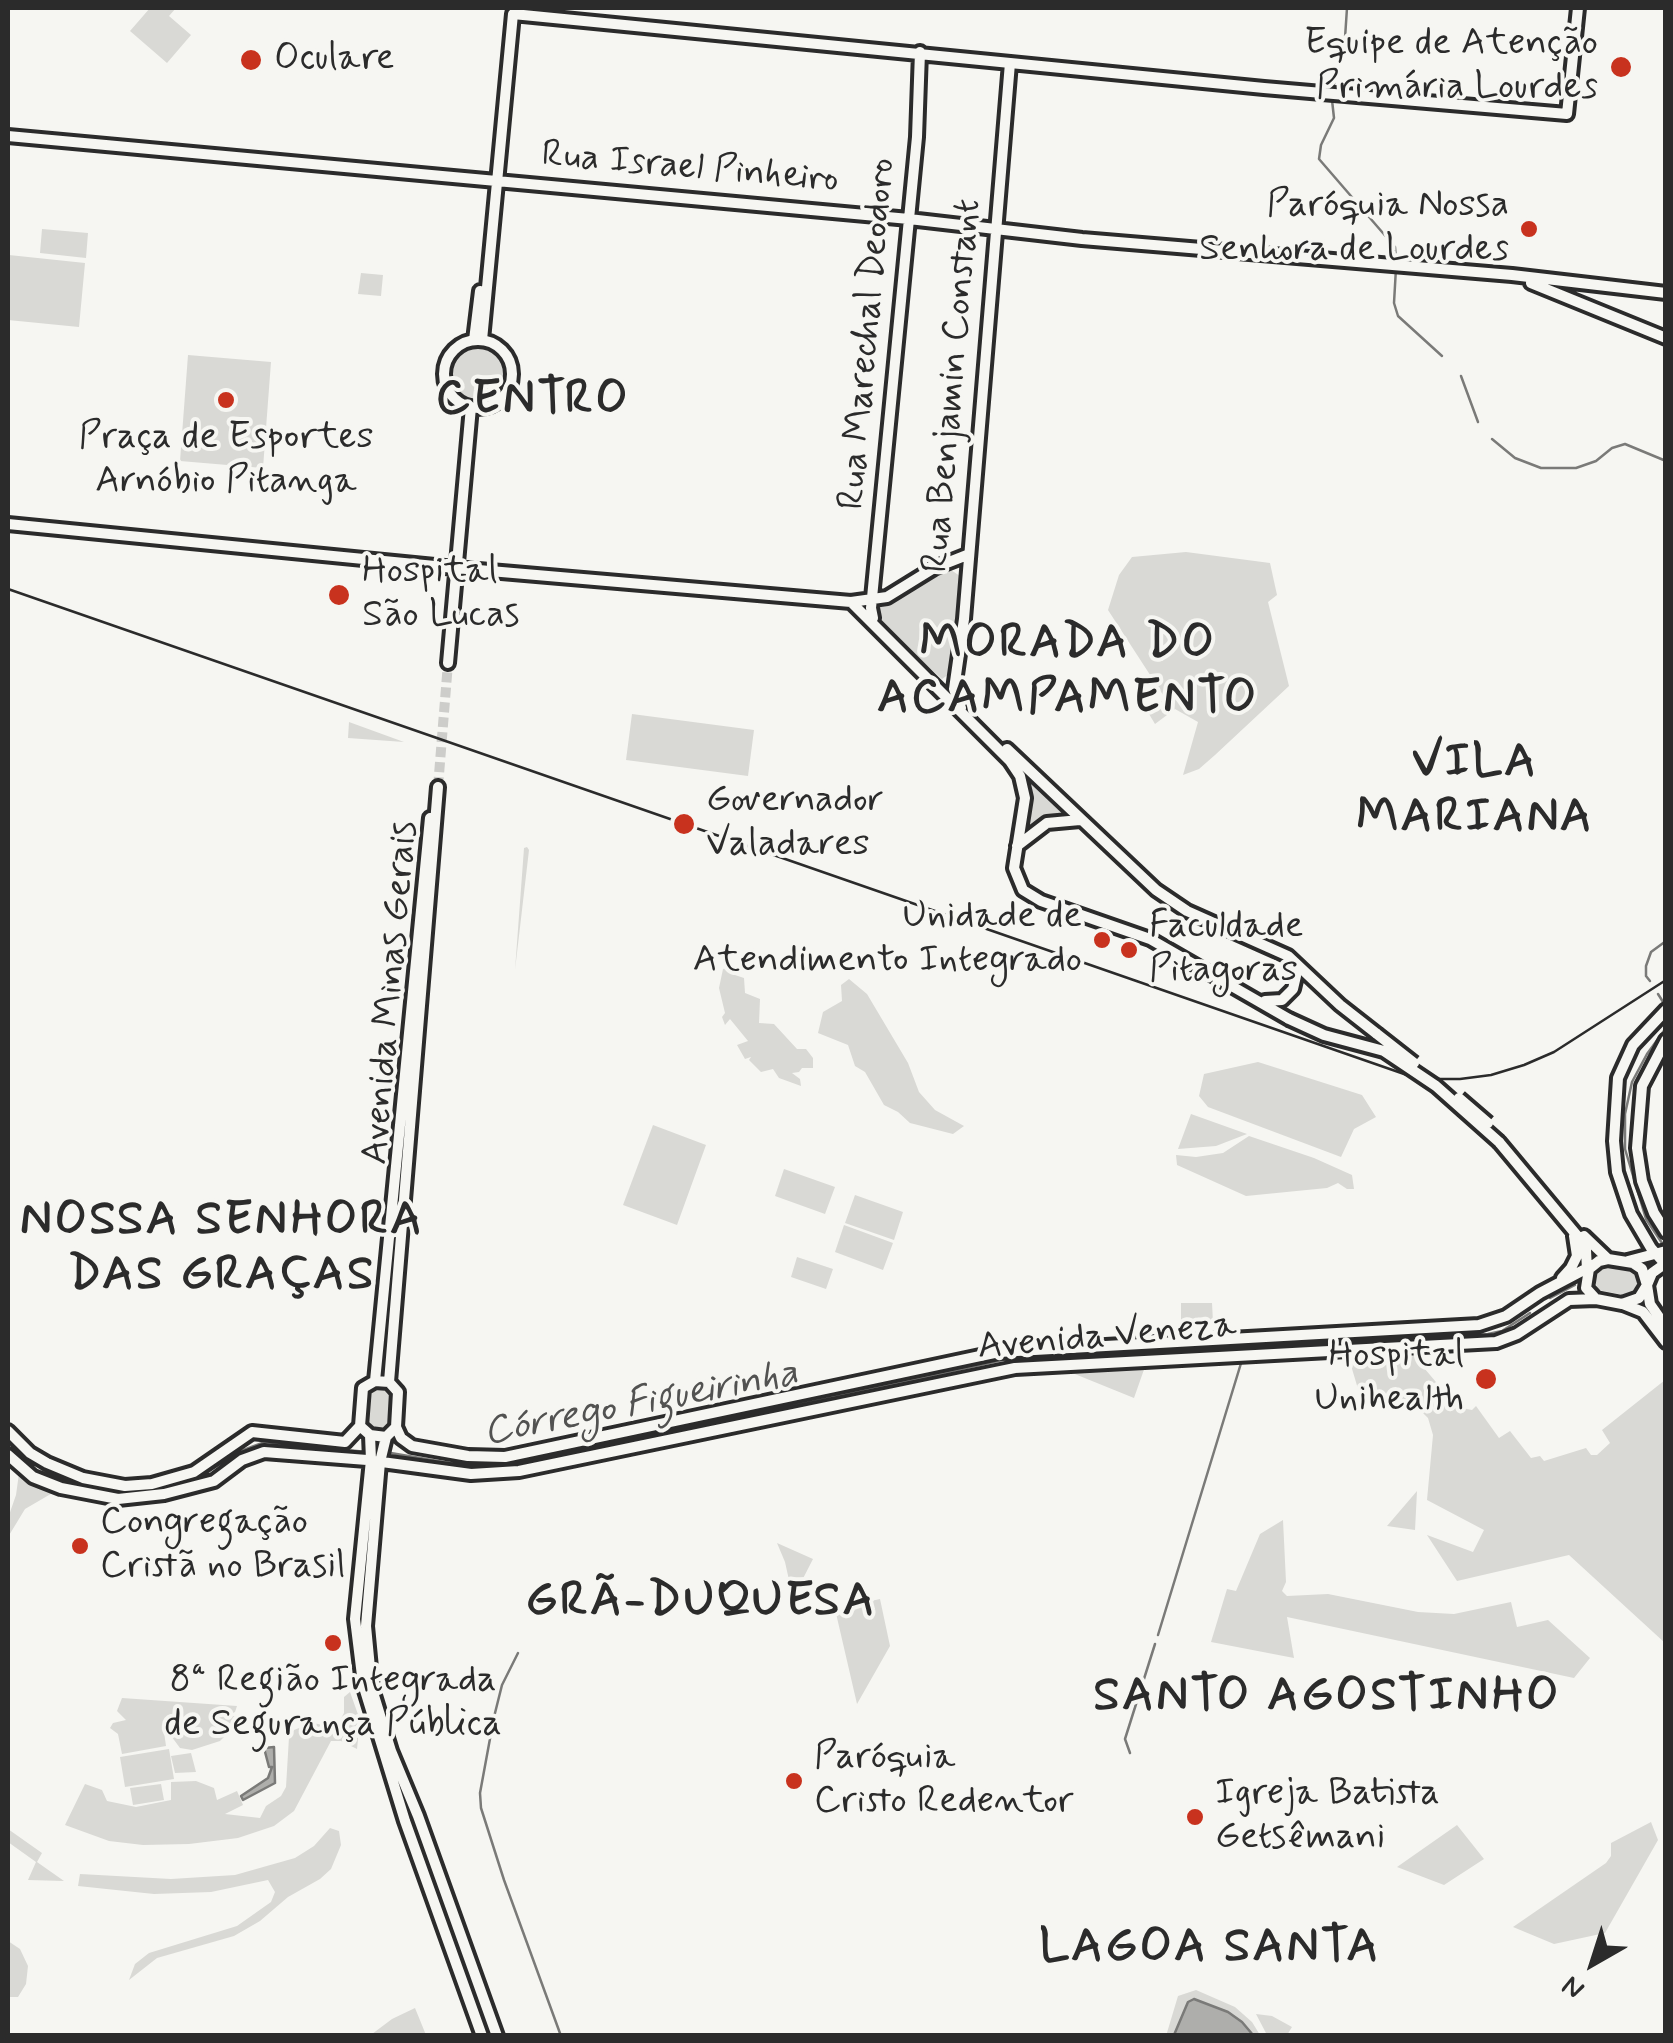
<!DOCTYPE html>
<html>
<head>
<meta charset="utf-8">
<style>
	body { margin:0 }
	#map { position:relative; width:1673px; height:2043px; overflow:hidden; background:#f6f6f2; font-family:Mynerve,sans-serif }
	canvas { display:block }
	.frame { position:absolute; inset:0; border:10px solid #2b2b2b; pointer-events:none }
	.north { position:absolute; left:1543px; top:1913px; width:100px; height:100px; -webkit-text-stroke:8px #f6f6f2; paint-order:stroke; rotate:219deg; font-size:28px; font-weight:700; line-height:40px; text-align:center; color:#2b2b2b }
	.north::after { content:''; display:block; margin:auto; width:35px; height:45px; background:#2b2b2b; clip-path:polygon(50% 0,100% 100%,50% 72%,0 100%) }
</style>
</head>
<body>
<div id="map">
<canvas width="1673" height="2043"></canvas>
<div class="frame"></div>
<div class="north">N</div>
</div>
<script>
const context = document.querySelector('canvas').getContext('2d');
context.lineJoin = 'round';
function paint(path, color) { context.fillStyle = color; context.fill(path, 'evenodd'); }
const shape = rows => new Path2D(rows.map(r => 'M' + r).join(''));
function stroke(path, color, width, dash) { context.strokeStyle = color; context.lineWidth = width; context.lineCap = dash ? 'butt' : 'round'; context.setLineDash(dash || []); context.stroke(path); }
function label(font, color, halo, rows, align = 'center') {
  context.font = font + ' Mynerve,sans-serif'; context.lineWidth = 8; context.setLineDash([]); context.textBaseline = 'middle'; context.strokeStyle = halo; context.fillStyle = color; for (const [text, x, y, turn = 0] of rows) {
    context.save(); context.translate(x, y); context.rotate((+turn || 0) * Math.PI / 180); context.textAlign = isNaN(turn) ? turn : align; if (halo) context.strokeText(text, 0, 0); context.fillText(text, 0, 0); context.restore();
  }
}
const green = shape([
	[150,8,176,8,169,16,191,35,167,63,130,31],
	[42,229,88,233,86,258,40,253],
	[9,255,85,263,79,327,8,320],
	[361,273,383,275,381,296,358,294],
	'448 374a30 30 0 1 1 60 0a30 30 0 1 1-60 0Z',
	[188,355,271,362,263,468,180,461],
	[1186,552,1270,563,1277,595,1268,602,1289,686,1215,755,1199,769,1183,775,1198,722,1175,709,1155,724,1149,714,1165,698,1108,610,1119,575,1132,557],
	[951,570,960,576,961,592,954,666,952,672,942,679,879,622,877,611,884,601],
	[632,714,754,730,748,776,626,760],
	[349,722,404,742,348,738],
	[1024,769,1071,815,1046,820,1025,835,1030,799],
	[431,827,386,1375,383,1377,380,1374],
	[527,847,529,850,515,970,524,848],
	[730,967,735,975,744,978,745,993,760,999,759,1023,774,1024,797,1049,806,1049,813,1058,813,1068,802,1068,799,1072,792,1073,800,1079,801,1086,779,1078,773,1069,761,1072,749,1060,751,1057,745,1059,737,1045,748,1041,730,1019,725,1025,722,1017,725,1013,719,988,723,969],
	[849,979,867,994,908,1063,919,1092,935,1110,964,1126,953,1134,910,1123,898,1112,884,1105,865,1072,855,1066,848,1045,818,1033,823,1012,842,1001,841,985],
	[1258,1062,1362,1095,1376,1117,1354,1129,1341,1157,1208,1107,1199,1096,1204,1074],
	[1191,1114,1247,1134,1216,1146,1178,1149],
	[653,1125,706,1145,677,1225,623,1205],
	[1249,1136,1314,1158,1352,1175,1354,1189,1347,1189,1338,1183,1327,1188,1246,1196,1177,1165,1176,1155,1196,1157,1223,1153],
	[784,1169,835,1187,825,1214,775,1196],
	[855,1195,903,1212,894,1240,845,1223],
	[844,1225,893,1243,883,1270,835,1252],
	[797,1257,833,1269,826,1289,791,1277],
	[1604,1266,1631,1269,1640,1280,1638,1289,1629,1296,1598,1290,1593,1275],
	[1181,1303,1212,1303,1213,1322,1181,1323],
	[1414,1356,1457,1407,1472,1410,1476,1406,1499,1438,1510,1431,1531,1458,1540,1456,1544,1461,1586,1448,1591,1455,1597,1455,1610,1443,1602,1430,1665,1380,1665,1643,1569,1555,1457,1581,1427,1535,1473,1552,1484,1530,1427,1500,1433,1435,1428,1418,1416,1406,1404,1401,1358,1389,1350,1362],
	[1147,1361,1134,1398,1055,1366],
	[380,1385,395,1395,391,1425,376,1432,364,1424,366,1393],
	[20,1466,61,1488,25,1509,8,1537,8,1518,16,1495],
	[1417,1491,1415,1530,1387,1526],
	[1283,1520,1286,1582,1282,1591,1287,1596,1328,1594,1418,1612,1454,1614,1511,1602,1517,1627,1548,1620,1590,1658,1574,1678,1287,1617,1294,1658,1211,1642,1227,1589,1236,1591,1260,1534],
	[777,1543,813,1559,793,1598,785,1562],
	[880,1599,890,1646,857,1704,835,1609],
	[350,1692,360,1720,357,1749,341,1741,331,1741,294,1811,274,1826,238,1838,189,1844,143,1845,109,1841,65,1825,85,1784,102,1790,107,1801,136,1807,171,1800,171,1782,196,1781,214,1788,217,1800,237,1791,243,1805,225,1814,260,1818,266,1806,281,1796,286,1787,289,1737,294,1730,312,1723,336,1727,344,1713,344,1697],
	[122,1698,237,1706,235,1712,227,1716,236,1716,238,1723,220,1741,192,1750,180,1748,163,1725,166,1746,122,1754,118,1734,110,1728,113,1723,126,1720,117,1711],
	[169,1749,174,1779,125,1787,120,1757],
	[191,1753,196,1772,175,1773,171,1756],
	[161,1784,164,1800,133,1805,130,1788],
	[1651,1822,1658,1840,1605,1933,1554,1944,1513,1927,1606,1863,1611,1856,1611,1843],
	[1457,1825,1484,1859,1444,1885,1397,1867],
	[330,1828,339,1831,341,1845,331,1869,320,1879,288,1897,260,1921,234,1936,157,1958,129,1980,135,1964,149,1953,237,1926,271,1902,275,1892,268,1880,211,1892,154,1894,78,1886,80,1874,171,1879,235,1875,295,1858,314,1846],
	[8,1829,42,1853,37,1862,64,1881,28,1880,36,1862,8,1842],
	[8,1941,20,1949,28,1966,26,1984,18,1997,8,1997],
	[1196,1990,1235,2007,1252,2022,1260,2035,1166,2036,1178,1996],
	[415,2008,426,2035,372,2034,392,2019],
	[1256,2014,1272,2016,1292,2027,1287,2035,1267,2035]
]);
const water = shape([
	[274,1747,275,1783,243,1800,241,1796,268,1778,272,1767,269,1767,264,1748,274,1747],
	[1194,1999,1228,2012,1242,2022,1253,2035,1174,2035,1188,2002,1194,1999]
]);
const stream = shape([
	[1333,92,1335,76,1344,53,1347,8],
	[1332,100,1334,118,1321,145,1319,159,1395,247,1396,260],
	[1396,268,1394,303,1398,316,1442,356],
	[1461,376,1478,422],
	[1492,439,1515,458,1541,468,1576,468,1596,461,1612,448,1625,444,1666,461],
	[1650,981,1646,976,1646,966,1651,952,1666,941],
	[1658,994,1665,1005],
	[1664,1246,1646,1219,1625,1149,1625,1114,1632,1082,1647,1054,1666,1028],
	[1550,1298,1575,1285],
	[8,1442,47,1473,87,1486,116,1492,153,1489],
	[385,1452,461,1465,508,1465,539,1461,1012,1358,1488,1334,1502,1331,1530,1313],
	[161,1487,201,1476,238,1452,265,1442,367,1452],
	[1158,1635,1242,1360],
	[518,1653,502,1685,494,1717,480,1793,481,1808,504,1880,561,2036],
	[1130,1753,1125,1739,1155,1644]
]);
const majorTunnel = shape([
	[438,787,448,663]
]);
const major = shape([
	[8,136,909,219,1082,239,1512,275,1666,293],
	[1531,283,1666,338],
	[474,340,480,291],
	[482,340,513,14,1264,88,1567,114,1578,8],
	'444 374a34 34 0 1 1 68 0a34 34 0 1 1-68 0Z',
	[8,524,455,568,851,602,1010,761,1020,776,1025,798,1014,868,1023,890,1041,901,1150,939,1289,1019],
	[851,602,887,597,934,568,967,555],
	[873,618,871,608,917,137,920,52],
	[448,663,471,407],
	[961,708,954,689,964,619,1010,63],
	[1007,749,1156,890,1187,911,1288,956,1340,1005,1377,1034],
	[1017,846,1047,823,1080,820],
	[1265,1001,1282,1000,1293,989,1296,976,1290,960],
	[1666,1040,1642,1086,1637,1148,1642,1181,1654,1213,1666,1232],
	[1499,1142,1579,1238,1586,1250,1587,1270],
	[1584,1236,1608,1259],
	[1608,1259,1633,1263,1642,1269,1647,1285,1639,1298,1622,1304,1596,1299,1586,1288,1589,1269,1599,1261,1608,1259],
	[1628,1261,1666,1251],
	[1666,1263,1652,1273,1647,1285,1650,1304,1666,1327],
	[1665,1264,1651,1248,1631,1214,1617,1172,1614,1141,1618,1078,1633,1045,1666,1010],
	[1562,1278,1571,1268,1577,1256,1574,1236],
	[1623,1304,1643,1312,1666,1342],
	[375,1381,430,818],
	[375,1381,389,1382,398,1392,396,1427,386,1437,370,1435,360,1426,363,1388,375,1381],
	[389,1382,438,787],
	[396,1427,401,1438,412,1446,468,1456,505,1457,999,1352,1479,1325,1506,1316,1540,1293,1595,1264],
	[8,1431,30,1453,47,1463,83,1478,125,1486,152,1484,194,1472,252,1432,345,1442,360,1426],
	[370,1435,371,1460,355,1619,363,1684,405,1821,482,2036],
	[386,1437,380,1462,366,1626,372,1689,391,1751,418,1816,497,2036],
	[8,1455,33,1477,61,1488,118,1499,164,1494,214,1481,242,1460,264,1452,367,1460,471,1474,519,1471,1015,1368,1496,1342,1517,1334,1569,1300,1596,1299]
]);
const rail = shape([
	[8,589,1407,1075,1435,1079,1460,1079,1491,1075,1524,1065,1554,1052,1666,980]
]);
const majorBridge = shape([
	[1289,1019,1324,1035,1384,1051,1436,1086,1499,1142],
	[1377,1034,1414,1063],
	[1459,1098,1488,1123]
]);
const markers = [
	[251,60,12,"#c8321e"],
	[1621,67,12,"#c8321e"],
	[1529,229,10,"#c8321e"],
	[226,400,10,"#c8321e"],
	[339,595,12,"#c8321e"],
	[684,824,12,"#c8321e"],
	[1102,940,10,"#c8321e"],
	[1129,950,10,"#c8321e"],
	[1486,1379,12,"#c8321e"],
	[80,1546,10,"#c8321e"],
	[333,1643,10,"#c8321e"],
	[794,1781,10,"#c8321e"],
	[1195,1817,10,"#c8321e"]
];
const poiNames = [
	["Equipe de Atenção",1598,45,"right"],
	["Primária Lourdes",1598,89,"right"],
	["Oculare",274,60],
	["Paróquia Nossa",1509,207,"right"],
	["Senhora de Lourdes",1509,251,"right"],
	["Praça de Esportes",226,439,"center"],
	["Arnóbio Pitanga",226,483,"center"],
	["Hospital",362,573],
	["São Lucas",362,617],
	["Governador",706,802],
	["Valadares",706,846],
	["Unidade de",1082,918,"right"],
	["Atendimento Integrado",1082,962,"right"],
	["Faculdade",1149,928],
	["Pitagoras",1149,972],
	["Hospital",1464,1357,"right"],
	["Unihealth",1464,1401,"right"],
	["Congregação",100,1524],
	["Cristã no Brasil",100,1568],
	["8ª Região Integrada",333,1682,"center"],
	["de Segurança Pública",333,1726,"center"],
	["Paróquia",814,1759],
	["Cristo Redentor",814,1803],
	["Igreja Batista",1215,1795],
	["Getsêmani",1215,1839]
];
const streetNames = [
	["Rua Israel Pinheiro",690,169,5],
	["Rua Marechal Deodoro",869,334,-85],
	["Rua Benjamin Constant",954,386,-85],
	["Avenida Minas Gerais",392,993,-85],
	["Avenida Veneza",1107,1338,-5]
];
const waterNames = [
	["Córrego Figueirinha",641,1405,-11]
];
const districtNames = [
	["CENTRO",533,402],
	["MORADA DO",1068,646],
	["ACAMPAMENTO",1068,701],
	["VILA",1475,765],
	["MARIANA",1475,820],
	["NOSSA SENHORA",222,1223],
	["DAS GRAÇAS",222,1278],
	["GRÃ-DUQUESA",701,1604],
	["SANTO AGOSTINHO",1327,1699],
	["LAGOA SANTA",1210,1950]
];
paint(green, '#d9d9d5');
paint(water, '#aeaeab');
stroke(water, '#7a7a78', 2.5);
stroke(stream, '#7a7a78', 2.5);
stroke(majorTunnel, '#cdcdca', 10, [10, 5]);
stroke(major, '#2b2b2b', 18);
stroke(major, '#f6f6f2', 10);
stroke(rail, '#2b2b2b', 2.5);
stroke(majorBridge, '#2b2b2b', 18, []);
stroke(majorBridge, '#f6f6f2', 10);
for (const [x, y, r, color] of markers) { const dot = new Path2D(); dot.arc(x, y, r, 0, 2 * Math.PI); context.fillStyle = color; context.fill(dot); stroke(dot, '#f6f6f2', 4); }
label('38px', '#2b2b2b', '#f6f6f2', poiNames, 'left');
label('38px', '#2b2b2b', '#f6f6f2', streetNames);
label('italic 40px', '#525251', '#f6f6f2', waterNames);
context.letterSpacing = '2.5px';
label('bold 48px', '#2b2b2b', '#f6f6f2', districtNames);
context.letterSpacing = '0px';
</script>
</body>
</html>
